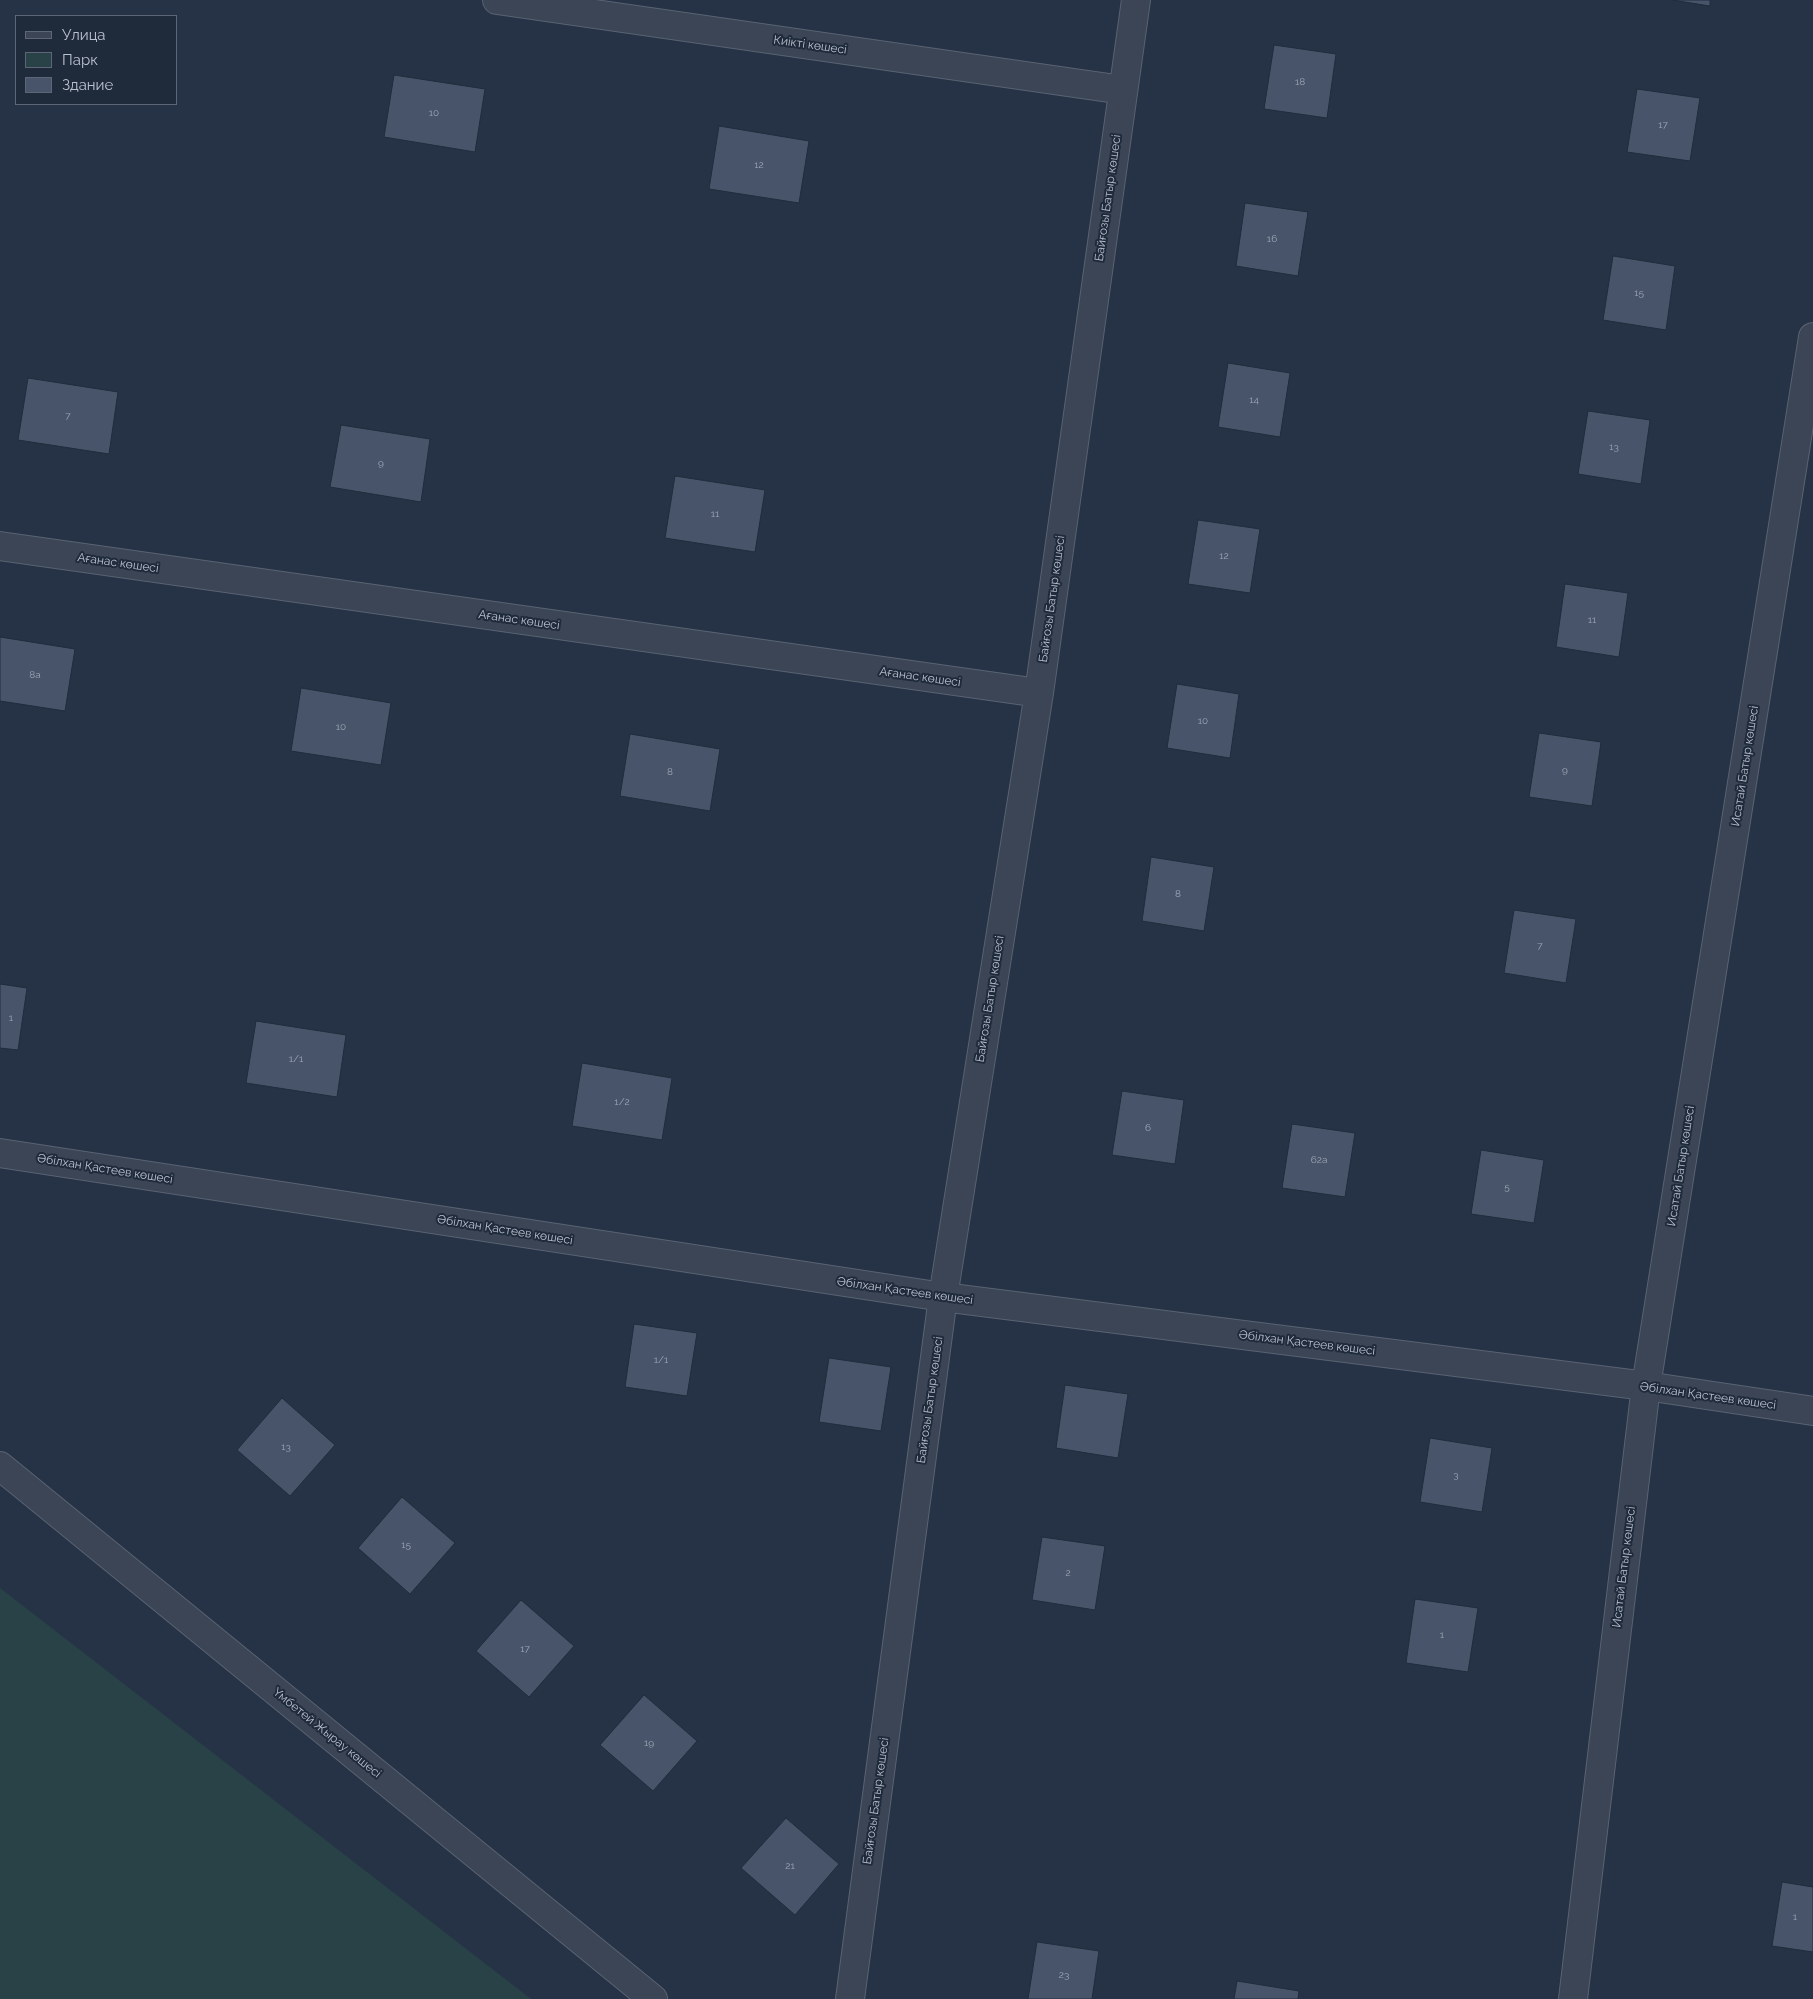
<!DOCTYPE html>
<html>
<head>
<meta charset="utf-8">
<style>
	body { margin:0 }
	#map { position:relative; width:1813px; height:1999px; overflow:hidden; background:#263346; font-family:Raleway,sans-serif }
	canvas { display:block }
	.legend { position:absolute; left:15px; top:15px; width:162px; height:90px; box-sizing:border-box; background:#1f2a3b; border:1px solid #5d6676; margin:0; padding:6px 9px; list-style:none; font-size:15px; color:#b9c0ce }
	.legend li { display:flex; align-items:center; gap:10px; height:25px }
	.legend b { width:25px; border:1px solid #5d6676 }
</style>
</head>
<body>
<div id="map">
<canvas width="1813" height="1999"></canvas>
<ul class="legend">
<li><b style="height:6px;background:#3b4555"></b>Улица</li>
<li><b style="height:14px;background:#284247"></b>Парк</li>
<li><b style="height:14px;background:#48546a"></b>Здание</li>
</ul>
</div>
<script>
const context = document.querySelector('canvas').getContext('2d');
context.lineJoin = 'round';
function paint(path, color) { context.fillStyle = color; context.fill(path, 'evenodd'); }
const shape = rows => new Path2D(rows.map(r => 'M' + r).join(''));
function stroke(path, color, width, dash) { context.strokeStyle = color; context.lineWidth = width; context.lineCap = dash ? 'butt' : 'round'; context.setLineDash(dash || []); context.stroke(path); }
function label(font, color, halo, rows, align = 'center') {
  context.font = font + ' Raleway,sans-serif'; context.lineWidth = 4; context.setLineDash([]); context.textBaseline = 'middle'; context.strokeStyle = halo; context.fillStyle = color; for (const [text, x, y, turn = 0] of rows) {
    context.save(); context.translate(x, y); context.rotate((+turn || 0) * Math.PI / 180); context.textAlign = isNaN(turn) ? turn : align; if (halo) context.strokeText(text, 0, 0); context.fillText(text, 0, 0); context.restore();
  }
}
const green = shape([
	[0,1588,531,1999,0,1999]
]);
const building = shape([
	[1672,0,1710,0,1710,6,1672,0],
	[1274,45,1336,54,1327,118,1264,109,1274,45],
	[394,75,485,89,475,152,384,137,394,75],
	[1637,89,1700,98,1690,161,1627,152,1637,89],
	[719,126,809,141,799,203,709,189,719,126],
	[1245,203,1308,212,1298,276,1236,266,1245,203],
	[1613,256,1675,266,1666,330,1603,320,1613,256],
	[1228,363,1290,373,1280,437,1218,427,1228,363],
	[28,378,118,392,109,454,18,440,28,378],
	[1588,411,1650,420,1641,484,1578,474,1588,411],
	[341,425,430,439,421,502,330,487,341,425],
	[675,476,765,490,755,552,665,538,675,476],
	[1198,520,1260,529,1250,593,1188,584,1198,520],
	[1565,584,1628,593,1619,657,1556,647,1565,584],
	[0,637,75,649,65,711,0,701,0,637],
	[1177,684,1239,694,1230,758,1167,748,1177,684],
	[301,688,391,703,381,765,291,751,301,688],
	[1539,733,1601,742,1592,806,1529,797,1539,733],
	[630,734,720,749,710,811,620,796,630,734],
	[1151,857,1214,867,1204,931,1142,921,1151,857],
	[1514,910,1576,919,1566,983,1504,973,1514,910],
	[0,984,27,988,18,1050,0,1048,0,984],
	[256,1021,346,1035,337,1097,246,1083,256,1021],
	[582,1063,672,1078,662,1140,572,1126,582,1063],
	[1122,1091,1184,1100,1175,1164,1112,1155,1122,1091],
	[1292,1124,1355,1133,1345,1197,1282,1188,1292,1124],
	[1481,1150,1544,1160,1534,1223,1471,1214,1481,1150],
	[634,1324,697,1333,687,1396,625,1387,634,1324],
	[829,1358,891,1367,881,1431,819,1422,829,1358],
	[1065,1385,1128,1394,1118,1458,1056,1448,1065,1385],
	[282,1398,335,1445,290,1496,237,1450,282,1398],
	[1430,1438,1492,1448,1482,1512,1420,1502,1430,1438],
	[402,1497,455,1543,410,1594,358,1548,402,1497],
	[1042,1537,1105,1546,1095,1610,1032,1600,1042,1537],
	[1415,1599,1478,1608,1468,1672,1406,1663,1415,1599],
	[521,1600,574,1646,529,1697,476,1651,521,1600],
	[644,1695,697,1741,653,1791,600,1745,644,1695],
	[786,1818,839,1864,795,1915,741,1868,786,1818],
	[1782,1882,1813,1887,1813,1952,1772,1946,1782,1882],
	[1037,1942,1099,1951,1092,1999,1028,1999,1037,1942],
	[1237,1981,1299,1991,1298,1999,1234,1999,1237,1981]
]);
const minor = shape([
	[497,0,1123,90],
	[0,546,1039,693],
	[0,1153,943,1297,1646,1386,1813,1411],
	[0,1466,653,1999],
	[850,1999,943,1297,1039,693,1136,0]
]);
const tertiary = shape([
	[1573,1999,1646,1386,1813,337]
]);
const numberNames = [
	["18",1300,82],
	["10",434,113],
	["17",1663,125],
	["12",759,165],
	["16",1272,239],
	["15",1639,293],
	["14",1254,400],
	["7",68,416],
	["13",1614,447],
	["9",381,463],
	["11",715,514],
	["12",1224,556],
	["11",1592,620],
	["8а",35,675],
	["10",1203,721],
	["10",341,727],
	["9",1565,770],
	["8",670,772],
	["8",1178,894],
	["7",1540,946],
	["1",11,1018],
	["1/1",296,1059],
	["1/2",622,1102],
	["6",1148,1128],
	["62а",1319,1160],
	["5",1507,1187],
	["1/1",661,1360],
	["13",286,1447],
	["3",1456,1475],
	["15",406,1545],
	["2",1068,1573],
	["1",1442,1635],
	["17",525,1649],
	["19",649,1743],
	["21",790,1866],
	["1",1795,1917],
	["23",1064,1975]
];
const streetNames = [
	["Киікті көшесі",810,45,8],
	["Байғозы Батыр көшесі",1108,198,-82],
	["Ағанас көшесі",118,563,8],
	["Байғозы Батыр көшесі",1052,599,-82],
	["Ағанас көшесі",519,620,8],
	["Ағанас көшесі",920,677,8],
	["Исатай Батыр көшесі",1745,766,-81],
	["Байғозы Батыр көшесі",990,999,-81],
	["Исатай Батыр көшесі",1681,1166,-81],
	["Әбілхан Қастеев көшесі",105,1169,9],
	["Әбілхан Қастеев көшесі",505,1230,9],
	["Әбілхан Қастеев көшесі",905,1291,8],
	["Әбілхан Қастеев көшесі",1307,1343,7],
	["Әбілхан Қастеев көшесі",1708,1396,8],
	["Байғозы Батыр көшесі",930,1400,-82],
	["Исатай Батыр көшесі",1624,1567,-83],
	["Үмбетей Жырау көшесі",327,1733,39],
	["Байғозы Батыр көшесі",876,1801,-82]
];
paint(green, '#284247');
paint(building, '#48546a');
stroke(building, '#212c3c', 1);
stroke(minor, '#596372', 30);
stroke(tertiary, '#596372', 30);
stroke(minor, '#3b4555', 28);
stroke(tertiary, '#3b4555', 28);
label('10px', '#9da5b5', null, numberNames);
label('12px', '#b9c0ce', '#1f2a3b', streetNames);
</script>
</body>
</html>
